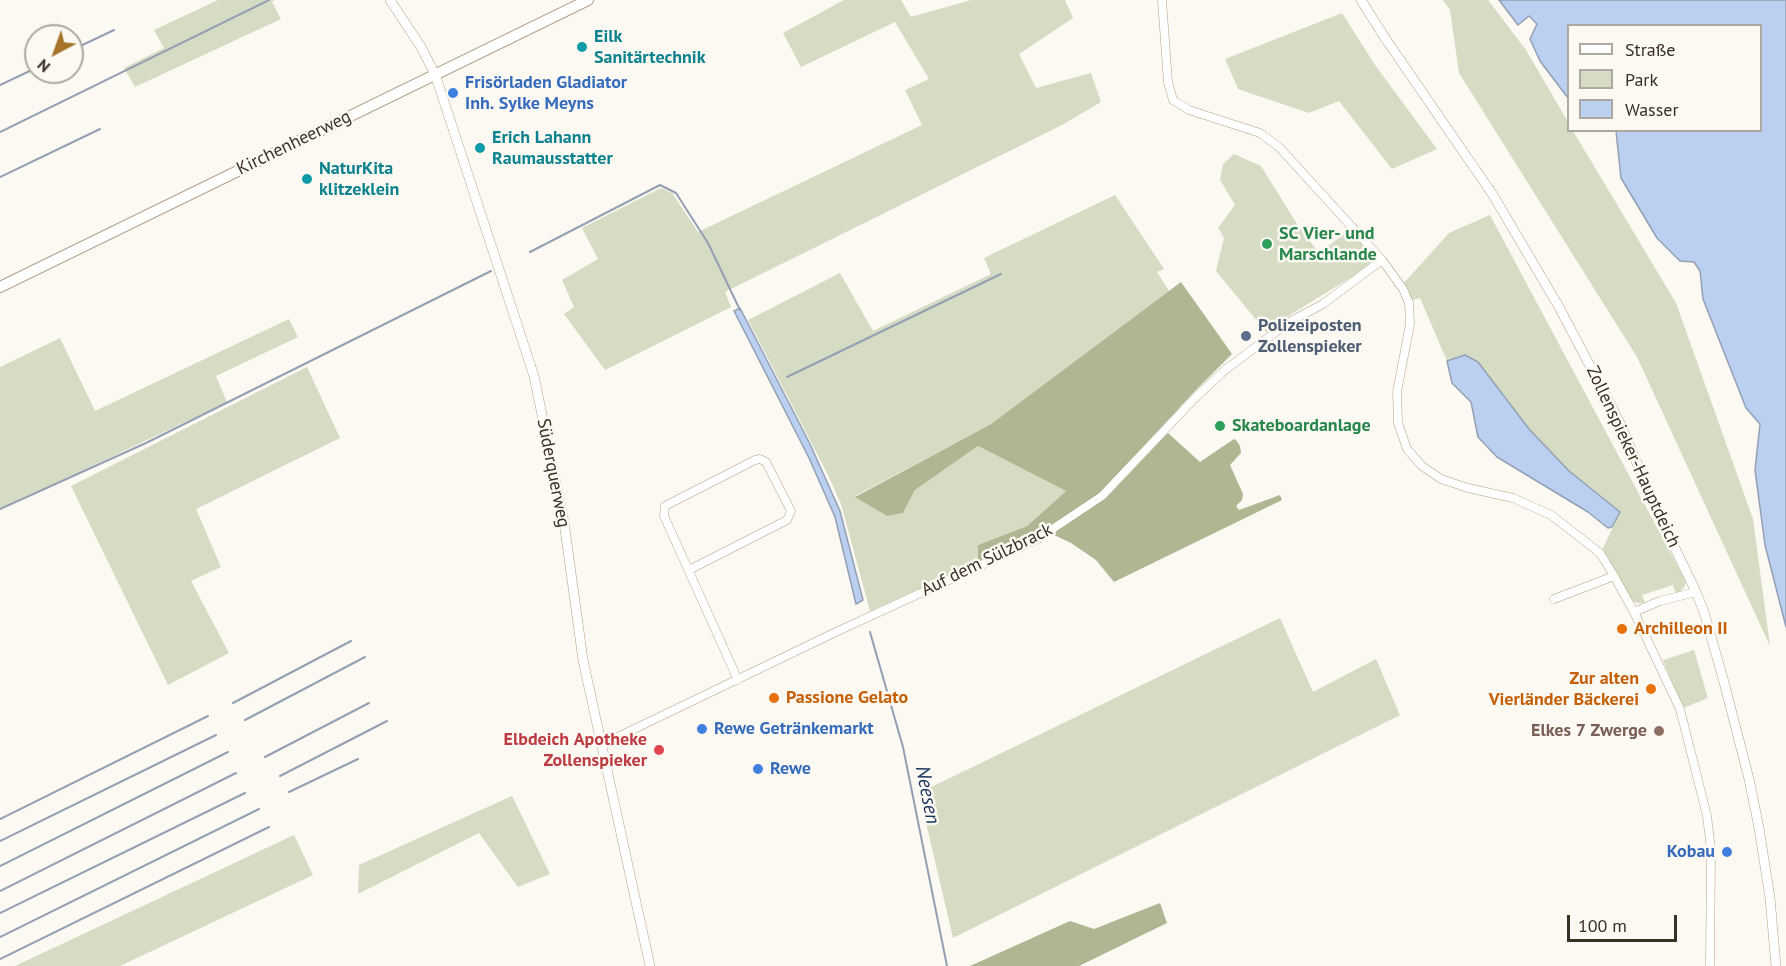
<!DOCTYPE html>
<html>
<head>
<meta charset="utf-8">
<style>
	body { margin:0 }
	#map { position:relative; width:1786px; height:966px; overflow:hidden; background:#fcf8f2; font-family:"PT Sans",sans-serif }
	canvas { display:block }
	.legend { position:absolute; left:1567px; top:24px; width:195px; height:108px; box-sizing:border-box; background:#fcf8f2; border:2px solid #ada8a0; margin:0; padding:8px 10px; list-style:none; font-size:18px; color:#373025 }
	.legend li { display:flex; align-items:center; gap:12px; height:30px }
	.legend b { width:30px; border:2px solid #ada8a0 }
	.north { position:absolute; left:24px; top:24px; width:60px; height:60px; box-sizing:border-box; background:#fcf8f2; border:2px solid #ada8a0; border-radius:50%; rotate:221deg; font-size:16px; font-weight:700; line-height:24px; text-align:center; color:#373025 }
	.north::after { content:''; display:block; margin:auto; width:21px; height:27px; background:#a6752b; clip-path:polygon(50% 0,100% 100%,50% 72%,0 100%) }
	.scale { position:absolute; left:1567px; top:915px; width:110px; height:27px; box-sizing:border-box; border:3px solid #373025; border-top:0; padding-left:8px; font-size:18px; line-height:21px; white-space:nowrap; color:#373025; -webkit-text-stroke:4px #fcf8f2; paint-order:stroke }
</style>
</head>
<body>
<div id="map">
<canvas width="1786" height="966"></canvas>
<ul class="legend">
<li><b style="height:8px;background:#fff"></b>Straße</li>
<li><b style="height:16px;background:#d6dcc3"></b>Park</li>
<li><b style="height:16px;background:#bbd0f1"></b>Wasser</li>
</ul>
<div class="north">N</div>
<div class="scale">100 m</div>
</div>
<script>
const context = document.querySelector('canvas').getContext('2d');
context.lineJoin = 'round';
function paint(path, color) { context.fillStyle = color; context.fill(path, 'evenodd'); }
const shape = rows => new Path2D(rows.map(r => 'M' + r).join(''));
function stroke(path, color, width, dash) { context.strokeStyle = color; context.lineWidth = width; context.lineCap = dash ? 'butt' : 'round'; context.setLineDash(dash || []); context.stroke(path); }
function label(font, color, halo, rows, align = 'center') {
  context.font = font + ' "PT Sans",sans-serif'; context.lineWidth = 5; context.setLineDash([]); context.textBaseline = 'middle'; context.strokeStyle = halo; context.fillStyle = color; for (const [text, x, y, turn = 0] of rows) {
    context.save(); context.translate(x, y); context.rotate((+turn || 0) * Math.PI / 180); context.textAlign = isNaN(turn) ? turn : align; if (halo) context.strokeText(text, 0, 0); context.fillText(text, 0, 0); context.restore();
  }
}
const green = shape([
	[218,0,275,0,272,2,281,19,135,87,124,68,164,48,154,30],
	[844,0,901,0,911,17,971,0,1065,0,1073,18,1019,54,1036,88,1091,73,1101,102,1062,125,725,292,731,307,605,370,564,314,574,307,562,280,598,259,582,228,661,188,672,193,698,232,922,125,905,90,929,79,895,22,801,67,783,33],
	[1443,0,1488,0,1526,50,1568,122,1568,130,1573,131,1676,303,1753,519,1770,646,1637,357,1459,73,1450,10],
	[1342,13,1375,65,1437,149,1392,169,1339,101,1309,113,1238,89,1225,59],
	[1234,154,1261,166,1297,224,1319,253,1348,231,1368,249,1372,257,1370,263,1355,275,1280,321,1267,333,1216,271,1224,238,1218,228,1235,205,1220,180,1223,164],
	[1115,195,1164,269,1157,272,1169,291,991,424,855,496,887,516,903,513,915,490,978,446,1066,491,1027,526,978,545,978,562,870,611,841,504,828,475,748,320,840,273,873,331,991,274,984,258],
	[1490,215,1686,582,1684,588,1676,594,1673,585,1642,595,1645,603,1637,603,1630,599,1602,550,1620,512,1569,471,1529,429,1478,362,1465,355,1447,361,1420,298,1412,300,1404,283,1449,233],
	[289,319,298,337,216,376,227,402,0,510,0,367,60,338,95,411],
	[307,367,340,438,196,509,221,567,191,581,229,653,168,685,71,486],
	[1280,618,1313,692,1376,659,1400,715,953,938,919,793],
	[1694,650,1708,698,1683,708,1663,660],
	[512,796,550,874,518,887,479,833,358,894,359,865],
	[294,835,313,875,120,966,15,966]
]);
const forest = shape([
	[1181,282,1232,354,1191,395,1099,495,1035,536,978,562,978,545,1027,526,1066,491,978,446,915,490,903,513,887,516,855,497,991,424],
	[1168,433,1200,462,1234,439,1236,440,1240,446,1241,453,1230,465,1243,494,1242,500,1236,506,1239,510,1280,495,1282,500,1114,582,1096,560,1071,543,1052,534,1106,498],
	[1160,903,1167,923,1079,966,970,966,1070,921,1094,929]
]);
const water = shape([
	[1499,0,1786,0,1786,627,1765,545,1755,470,1760,424,1746,408,1703,299,1700,271,1694,262,1680,261,1657,238,1621,178,1616,131,1760,130,1760,26,1568,26,1568,98,1540,61,1530,39,1537,24,1529,16,1518,25,1499,0],
	[740,308,810,444,840,511,863,600,856,604,835,517,809,458,734,311,740,308],
	[1465,355,1478,362,1529,429,1569,471,1620,512,1612,527,1608,528,1588,512,1497,457,1478,437,1471,402,1452,383,1447,361,1465,355]
]);
const stream = shape([
	[72,50,114,30],
	[0,85,36,68],
	[0,132,269,0],
	[0,177,100,129],
	[530,252,660,185,676,193,708,243,740,310],
	[787,377,1001,274],
	[0,509,146,443,491,271],
	[870,632,903,747,947,966],
	[233,703,351,641],
	[245,720,365,657],
	[265,757,369,703],
	[280,776,387,721],
	[289,792,358,759],
	[0,819,208,716],
	[0,841,216,735],
	[0,866,228,752],
	[0,891,236,773],
	[0,913,245,793],
	[0,937,259,809],
	[0,959,269,827]
]);
const minor = shape([
	[1162,0,1168,82,1173,100,1189,110,1260,133,1279,147,1382,260,1403,289,1409,303,1410,324,1397,392,1398,423,1407,449,1422,466,1441,479,1468,488,1513,498,1551,515,1600,553,1614,576,1634,612,1680,709,1707,816,1711,849,1710,966],
	[689,570,787,520,791,511,766,462,760,459,755,460,665,506,664,516,738,680],
	[1554,599,1614,576],
	[1634,612,1660,601,1696,592],
	[601,745,838,631,1036,540,1102,496,1194,399,1225,370,1289,322,1323,304,1382,260]
]);
const tertiary = shape([
	[390,0,421,47,435,74,534,376,564,522,583,660,650,966],
	[1361,0,1385,38,1493,195,1559,307,1619,421,1660,517,1696,592,1704,612,1724,682,1749,779,1759,828,1770,898,1776,966]
]);
const secondary = shape([
	[0,287,588,0]
]);
const markers = [
	[582,47,6,"#0f9aa8"],
	[453,93,6,"#3f7fe0"],
	[480,148,6,"#0f9aa8"],
	[307,179,6,"#0f9aa8"],
	[1267,244,6,"#2e9e5b"],
	[1246,336,6,"#5c6f8a"],
	[1220,426,6,"#2e9e5b"],
	[1622,629,6,"#e8710a"],
	[1651,689,6,"#e8710a"],
	[774,698,6,"#e8710a"],
	[702,729,6,"#3f7fe0"],
	[1659,731,6,"#8d6e63"],
	[659,750,6,"#e0444e"],
	[758,769,6,"#3f7fe0"],
	[1727,852,6,"#3f7fe0"]
];
const cultureNames = [
	["Eilk",594,37],
	["Sanitärtechnik",594,58],
	["Erich Lahann",492,138],
	["Raumausstatter",492,159],
	["NaturKita",319,169],
	["klitzeklein",319,190]
];
const shopNames = [
	["Frisörladen Gladiator",465,83],
	["Inh. Sylke Meyns",465,104],
	["Rewe Getränkemarkt",714,729],
	["Rewe",770,769],
	["Kobau",1715,852,"right"]
];
const streetNames = [
	["Kirchenheerweg",294,143,-26],
	["Zollenspieker-Hauptdeich",1633,457,65],
	["Süderquerweg",553,473,79],
	["Auf dem Sülzbrack",987,560,-26]
];
const leisureNames = [
	["SC Vier- und",1279,234],
	["Marschlande",1279,255],
	["Skateboardanlage",1232,426]
];
const serviceNames = [
	["Polizeiposten",1258,326],
	["Zollenspieker",1258,347]
];
const foodNames = [
	["Archilleon II",1634,629],
	["Zur alten",1639,679,"right"],
	["Vierländer Bäckerei",1639,700,"right"],
	["Passione Gelato",786,698]
];
const educationNames = [
	["Elkes 7 Zwerge",1647,731]
];
const healthNames = [
	["Elbdeich Apotheke",647,740],
	["Zollenspieker",647,761]
];
const waterNames = [
	["Neesen",927,795,79]
];
paint(green, '#d6dcc3');
paint(forest, '#aeb692');
paint(water, '#bbd0f1');
stroke(water, '#93a0b4', 1.5);
stroke(stream, '#93a0b4', 2);
stroke(minor, '#b4a187', 9);
stroke(tertiary, '#b4a187', 10);
stroke(secondary, '#b4a187', 12);
stroke(minor, '#fff', 8);
stroke(tertiary, '#fff', 9);
stroke(secondary, '#fff', 10);
for (const [x, y, r, color] of markers) { const dot = new Path2D(); dot.arc(x, y, r, 0, 2 * Math.PI); context.fillStyle = color; context.fill(dot); stroke(dot, '#fcf8f2', 2); }
label('bold 18px', '#0d838f', '#fcf8f2', cultureNames, 'left');
label('bold 18px', '#366cbe', '#fcf8f2', shopNames, 'left');
label('18px', '#373025', '#fcf8f2', streetNames);
label('bold 18px', '#27864d', '#fcf8f2', leisureNames, 'left');
label('bold 18px', '#4e5e75', '#fcf8f2', serviceNames, 'left');
label('bold 18px', '#c56008', '#fcf8f2', foodNames, 'left');
label('bold 18px', '#785e54', '#fcf8f2', educationNames, 'right');
label('bold 18px', '#be3a42', '#fcf8f2', healthNames, 'right');
label('italic 20px', '#18335d', '#fcf8f2', waterNames);
</script>
</body>
</html>
